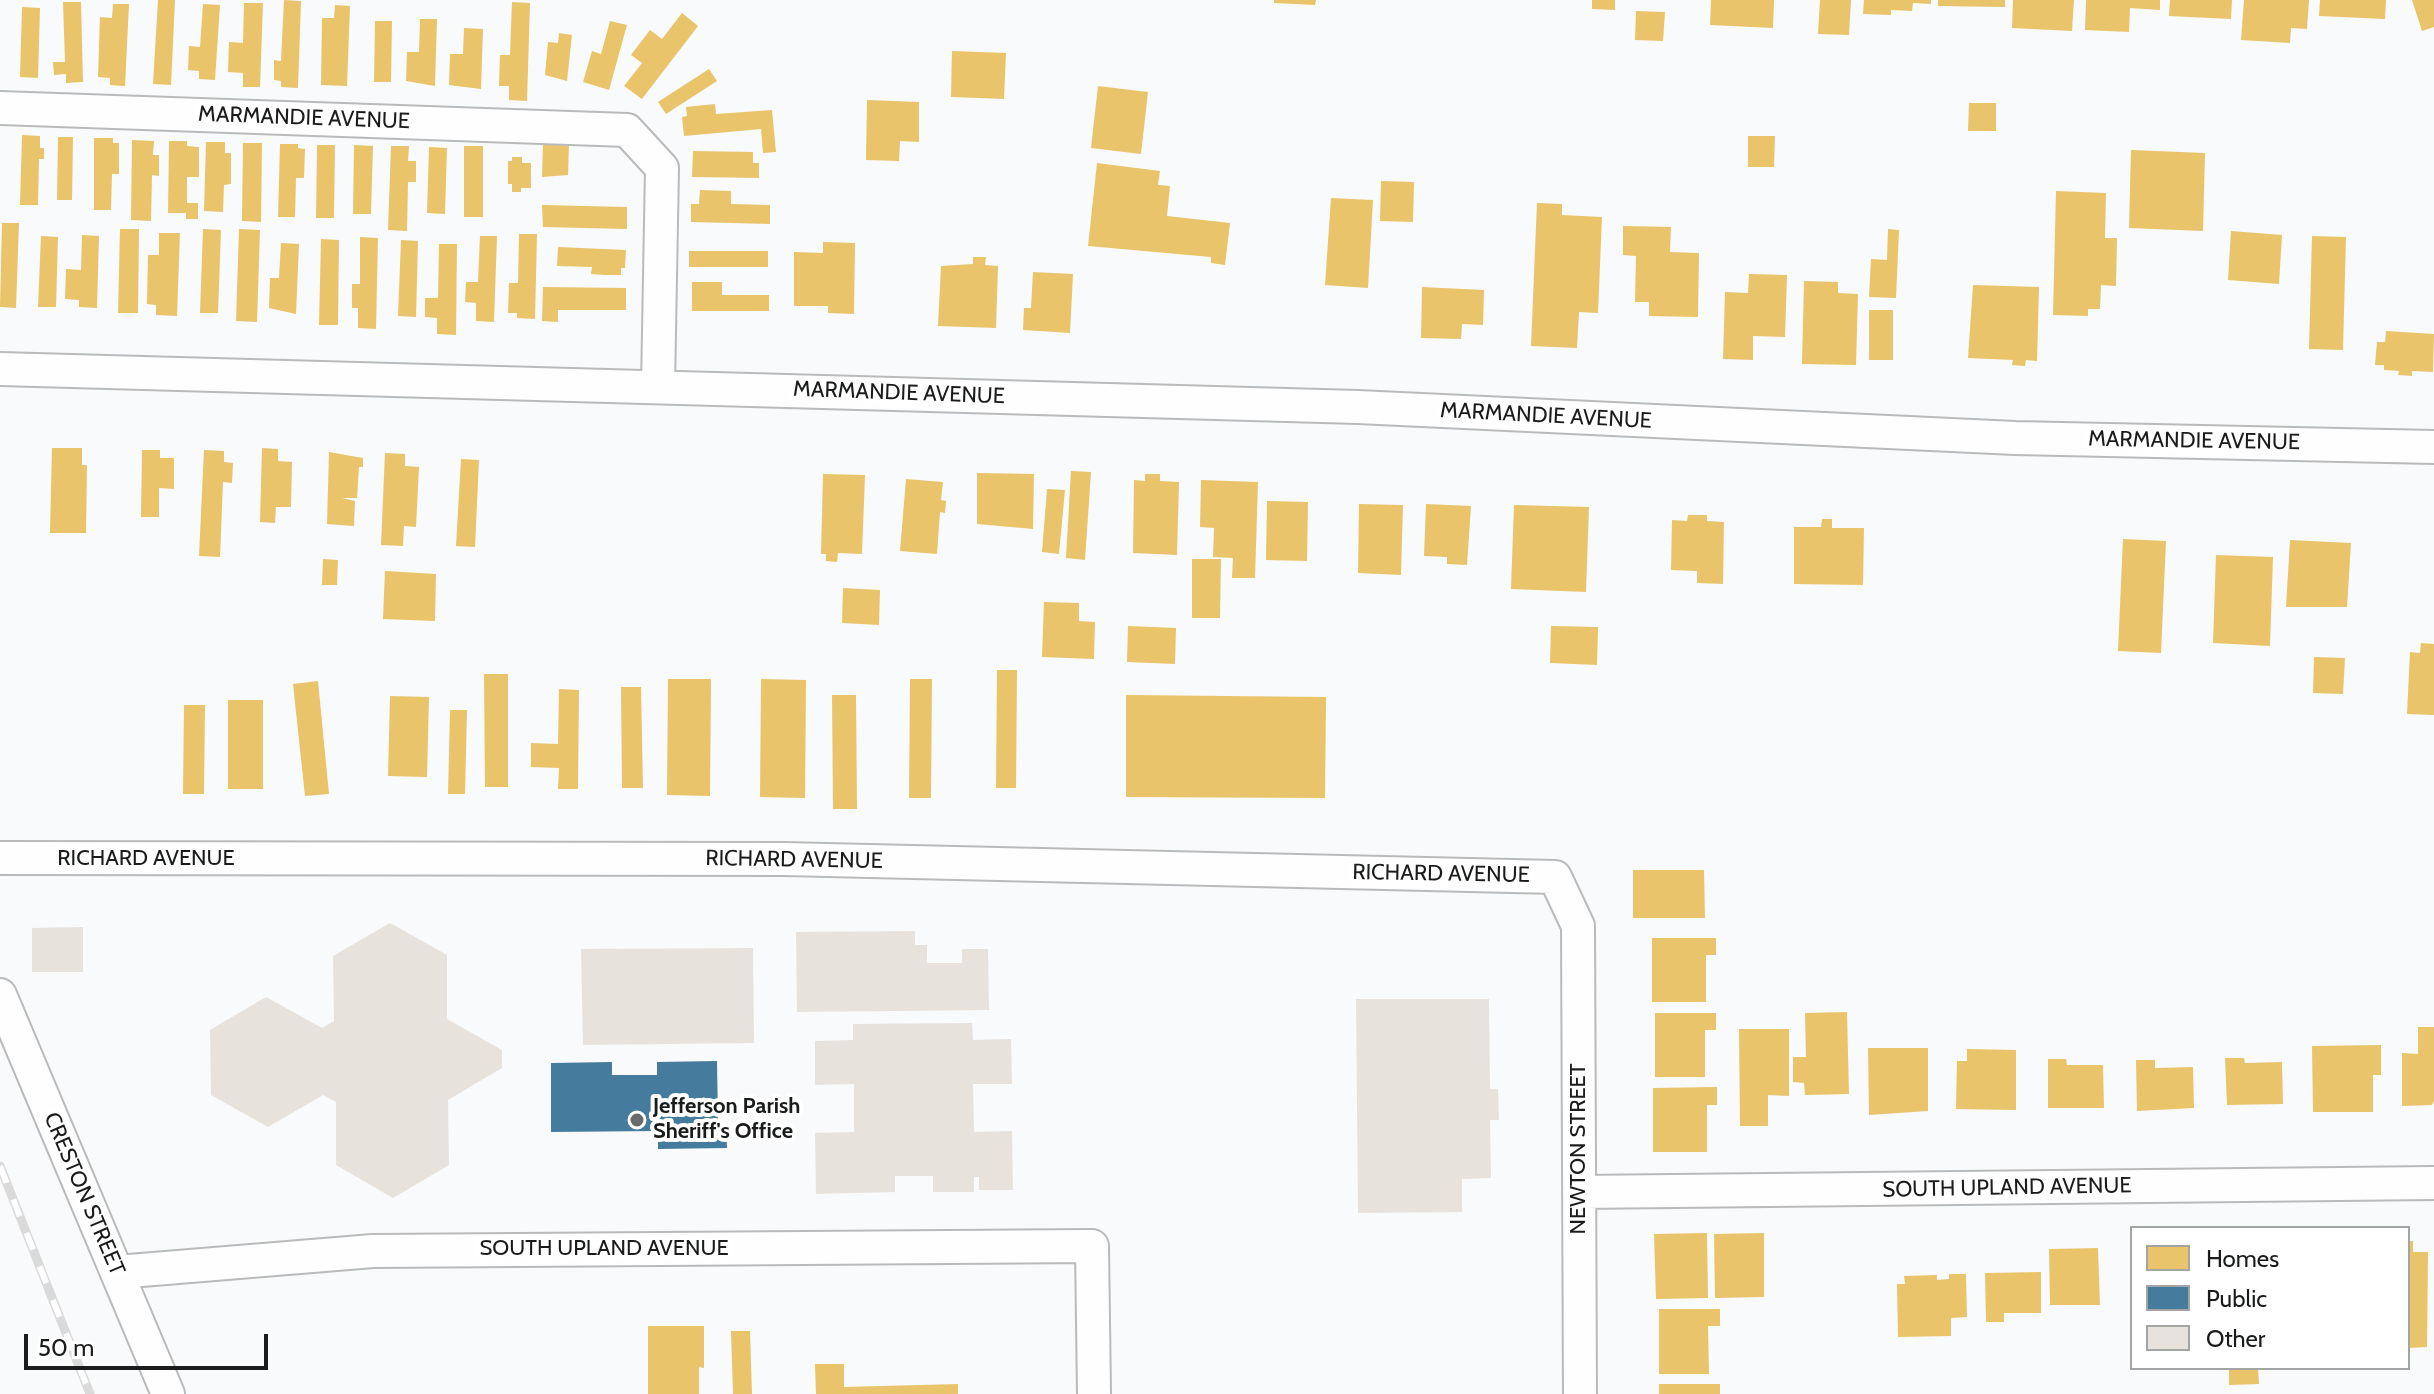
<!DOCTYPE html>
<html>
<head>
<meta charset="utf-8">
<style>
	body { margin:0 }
	#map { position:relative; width:2434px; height:1394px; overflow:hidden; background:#f9fafb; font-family:Cabin,sans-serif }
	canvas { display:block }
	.legend { position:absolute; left:2130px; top:1226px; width:280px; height:144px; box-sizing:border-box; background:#fff; border:2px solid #a3a4a4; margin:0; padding:10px 14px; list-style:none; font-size:24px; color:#1a1b1b }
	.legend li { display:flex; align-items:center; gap:16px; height:40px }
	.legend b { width:40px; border:2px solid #a3a4a4 }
	.scale { position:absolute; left:24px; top:1334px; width:244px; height:36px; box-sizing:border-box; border:4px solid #1a1b1b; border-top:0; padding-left:10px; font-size:24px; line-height:28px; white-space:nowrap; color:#1a1b1b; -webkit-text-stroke:6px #fff; paint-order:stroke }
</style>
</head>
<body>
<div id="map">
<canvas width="2434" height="1394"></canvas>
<ul class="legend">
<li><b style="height:22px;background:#e9c46a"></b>Homes</li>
<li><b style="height:22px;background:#457b9d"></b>Public</li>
<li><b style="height:22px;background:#e8e2dd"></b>Other</li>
</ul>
<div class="scale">50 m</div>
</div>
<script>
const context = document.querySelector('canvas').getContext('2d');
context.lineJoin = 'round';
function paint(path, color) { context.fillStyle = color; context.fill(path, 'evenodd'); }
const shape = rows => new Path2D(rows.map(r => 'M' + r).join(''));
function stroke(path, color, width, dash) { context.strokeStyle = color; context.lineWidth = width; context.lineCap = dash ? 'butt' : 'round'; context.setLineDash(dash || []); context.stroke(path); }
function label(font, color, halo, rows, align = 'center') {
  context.font = font + ' Cabin,sans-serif'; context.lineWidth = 8; context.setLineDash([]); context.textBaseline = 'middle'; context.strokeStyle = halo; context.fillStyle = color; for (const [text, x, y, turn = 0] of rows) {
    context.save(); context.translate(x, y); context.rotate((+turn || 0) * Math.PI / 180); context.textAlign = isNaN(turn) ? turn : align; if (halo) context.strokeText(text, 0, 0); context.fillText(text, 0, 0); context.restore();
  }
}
const homes = shape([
	[158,0,175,0,171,85,153,84],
	[284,0,301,1,298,88,281,87,281,81,274,80,274,60,281,61],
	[1274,0,1316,0,1315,5,1274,3],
	[1592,0,1615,0,1615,10,1592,9],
	[1711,0,1774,0,1773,28,1710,25],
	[1820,0,1851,0,1849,35,1818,34],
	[1864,0,1931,0,1931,4,1913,3,1912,11,1891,10,1891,15,1863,14],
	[1938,0,2005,0,2005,7,1938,6],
	[2013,0,2074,0,2072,31,2012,28],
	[2086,0,2160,0,2160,10,2130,8,2129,32,2085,30],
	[2170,0,2232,0,2231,19,2169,16],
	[2244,0,2309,0,2307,29,2291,28,2290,43,2241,40],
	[2320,0,2386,0,2385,19,2319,16],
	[2412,0,2434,0,2434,27,2422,31],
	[63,2,81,2,83,82,66,83,66,74,54,75,53,62,65,62],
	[512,2,530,3,527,101,509,100,509,86,499,86,500,55,510,55],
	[244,3,263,3,260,87,243,87,243,73,228,72,229,42,243,43],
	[113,4,129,4,125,86,110,85,110,78,98,77,100,17,112,18],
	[203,4,220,5,215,80,199,79,199,71,188,70,189,46,200,47],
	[335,5,350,6,347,86,321,85,322,18,334,18],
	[22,7,40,8,38,78,20,77],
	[1636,11,1665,12,1663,41,1635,40],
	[682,13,698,26,642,99,624,86,642,63,631,55,650,30,662,39],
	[420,19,437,19,435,86,406,81,407,52,419,52],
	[375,21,392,21,391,82,374,82],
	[610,21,627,25,609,90,583,82,592,51,601,54],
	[464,28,483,29,481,89,449,85,450,54,463,54],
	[559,33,572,35,567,81,545,75,548,42,558,43],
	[952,51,1006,53,1004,99,951,97],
	[709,69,717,81,666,114,658,102],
	[1098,86,1148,92,1141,154,1091,148],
	[867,100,919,102,919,142,900,141,899,161,866,160],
	[1969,103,1996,103,1996,131,1968,131],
	[715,104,716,114,772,110,776,152,763,153,761,129,684,136,682,117,687,116,686,107],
	[22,135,40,136,40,148,44,148,44,159,39,159,38,205,20,205],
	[1748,136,1775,136,1774,167,1748,167],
	[58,137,73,137,72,200,57,200],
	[94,138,113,138,113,143,119,143,119,174,112,174,111,210,94,210],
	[132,140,154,141,153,155,159,155,159,176,152,175,151,221,131,220],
	[169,141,187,141,187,146,199,147,199,177,187,177,187,203,198,203,198,219,186,219,186,213,168,213],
	[206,142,225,142,225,153,231,153,231,184,224,185,223,212,204,211],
	[243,143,262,143,261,222,242,221],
	[543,143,569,144,568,175,542,177],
	[280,144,298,144,298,148,305,149,304,178,296,178,295,217,278,217],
	[317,145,335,145,334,218,316,218],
	[354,145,373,146,371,214,353,214],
	[391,146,409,146,408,161,416,161,416,182,408,182,407,231,388,230],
	[464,146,483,146,483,217,464,217],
	[429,147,447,148,445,214,427,213],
	[2131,150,2205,153,2203,231,2129,228],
	[693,151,753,152,753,163,759,163,759,178,692,177],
	[512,157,522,157,522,163,531,163,531,188,521,188,521,192,512,192,512,184,508,184,508,161,512,161],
	[1097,163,1160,171,1158,185,1170,186,1167,216,1230,223,1225,265,1211,263,1211,257,1088,246],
	[1381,181,1414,182,1413,222,1380,221],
	[700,190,731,191,731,204,770,205,770,224,691,222,691,204,699,204],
	[2056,191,2106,193,2105,238,2117,238,2116,286,2101,285,2100,309,2088,309,2088,316,2053,315],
	[1331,198,1373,200,1368,288,1325,285],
	[1537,203,1562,204,1562,215,1602,217,1598,313,1579,312,1577,348,1531,346],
	[542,205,627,207,627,229,543,227],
	[2,223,19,223,16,308,0,307],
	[1623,226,1671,227,1670,252,1699,253,1698,317,1649,316,1649,302,1635,302,1636,256,1623,255],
	[120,229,139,229,138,313,118,313],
	[203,229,221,230,218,313,200,313],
	[239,229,260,230,257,322,236,321],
	[1888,229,1899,230,1896,298,1869,297,1871,259,1887,260],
	[2231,231,2282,235,2279,284,2228,280],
	[159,233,180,233,177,316,156,315,156,305,147,304,148,255,159,255],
	[519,234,537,234,535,319,517,318,517,313,508,313,509,283,518,283],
	[82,235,99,236,97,308,79,307,79,300,65,299,66,269,81,270],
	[41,236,58,237,56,307,38,307],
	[480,236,497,236,494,322,476,321,476,303,465,302,466,282,478,282],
	[2312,236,2346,237,2343,350,2309,349],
	[360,237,378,238,376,329,358,328,358,308,352,308,352,284,360,284],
	[321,239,339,240,338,325,319,325],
	[401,240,418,241,416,317,398,316],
	[823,242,855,243,854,314,828,313,828,306,794,306,794,252,823,253],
	[281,243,299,244,296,314,269,308,270,278,279,278],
	[439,244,457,244,456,335,437,334,437,318,425,317,425,298,438,298],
	[558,247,626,250,625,268,621,268,621,275,604,275,591,274,592,267,557,266],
	[689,251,768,251,768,267,689,267],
	[973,257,986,257,985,265,998,266,996,328,938,326,941,266,973,264],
	[1033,272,1073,274,1070,333,1023,330,1024,308,1031,308],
	[1749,274,1787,275,1785,337,1753,336,1753,360,1723,359,1725,292,1748,293],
	[1804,281,1838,282,1838,293,1858,294,1856,365,1802,364],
	[692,282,722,282,722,295,769,295,769,311,692,311],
	[1973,285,2039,287,2037,361,2026,360,2025,366,2012,365,2013,360,1968,358],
	[543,287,626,288,626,310,558,310,558,322,542,321],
	[1422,287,1484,290,1483,325,1462,324,1461,339,1421,338],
	[1869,310,1893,310,1893,360,1869,360],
	[2386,331,2434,334,2433,372,2412,371,2412,376,2398,375,2399,371,2384,370,2384,365,2375,365,2377,342,2385,342],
	[52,448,82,448,82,465,87,465,86,533,50,533],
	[262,448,278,449,278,461,292,462,291,507,276,507,275,523,260,522],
	[142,450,160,450,160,458,174,458,174,489,159,488,159,517,141,517],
	[204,450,224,451,224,462,233,463,232,483,223,482,220,557,199,556],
	[329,452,363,458,363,467,359,467,357,498,342,498,355,501,354,526,327,524],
	[385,453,405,454,405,466,419,467,416,527,404,526,403,546,381,545],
	[461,459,479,460,475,547,456,546],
	[1071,471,1091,472,1085,560,1066,558],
	[977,473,1034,474,1033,529,977,524],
	[823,474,865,475,862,554,838,553,837,562,826,561,826,554,821,554],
	[1145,474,1160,474,1160,481,1179,482,1177,555,1133,553,1134,480,1145,481],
	[906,479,943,482,941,500,946,501,945,513,940,512,937,554,900,551],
	[1201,480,1258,482,1255,578,1232,578,1233,558,1213,557,1214,528,1200,527],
	[1047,489,1065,490,1059,554,1042,552],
	[1267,501,1308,502,1307,561,1266,560],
	[1359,504,1403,505,1401,575,1358,573],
	[1426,504,1471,506,1467,565,1447,564,1447,557,1424,556],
	[1514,505,1589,507,1586,592,1511,589],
	[1688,515,1707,515,1707,521,1724,522,1723,584,1697,583,1697,571,1671,570,1672,520,1687,521],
	[1822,519,1832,519,1832,528,1864,528,1863,585,1794,584,1794,527,1821,527],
	[2123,539,2166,541,2161,653,2118,651],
	[2290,540,2351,543,2347,607,2286,607],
	[2216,555,2273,557,2270,646,2213,643],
	[323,559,338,560,337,585,322,585],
	[1192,559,1221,559,1220,618,1192,618],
	[385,571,436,574,435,621,383,619],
	[843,588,880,590,879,625,842,623],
	[1044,602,1079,603,1079,621,1095,622,1094,659,1042,657],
	[1128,626,1176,628,1175,664,1127,662],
	[1551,626,1598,627,1597,665,1550,663],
	[2421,643,2434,644,2434,715,2407,714,2410,652,2420,653],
	[2314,657,2345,658,2343,694,2313,693],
	[997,670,1017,670,1016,788,996,788],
	[484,674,508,674,508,787,485,787],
	[668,679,711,679,710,796,667,795],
	[761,679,806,680,805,798,760,797],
	[910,679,932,679,931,798,909,798],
	[318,681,329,794,305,796,293,684],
	[621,687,641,687,643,788,622,788],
	[559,689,579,690,578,789,558,789,559,768,531,767,531,743,558,744],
	[832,695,856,695,857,809,833,809],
	[1126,695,1326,697,1325,798,1126,797],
	[390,696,429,697,427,777,388,776],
	[228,700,263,700,263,789,228,789],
	[184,705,205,705,204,794,183,794],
	[450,710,467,710,465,794,448,794],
	[1633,870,1704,870,1705,918,1633,918],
	[1652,938,1716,938,1716,955,1706,955,1706,1002,1652,1002],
	[1847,1012,1849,1094,1805,1095,1804,1083,1793,1082,1793,1057,1806,1057,1805,1013],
	[1655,1013,1716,1013,1716,1030,1705,1030,1705,1077,1655,1077],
	[2418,1027,2434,1027,2434,1101,2432,1105,2402,1106,2402,1053,2418,1054],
	[1739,1029,1789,1029,1789,1096,1768,1095,1768,1126,1740,1126],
	[2381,1045,2381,1075,2373,1075,2373,1112,2313,1112,2312,1046],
	[1868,1048,1928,1048,1928,1111,1869,1115],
	[1967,1049,2016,1050,2016,1110,1956,1109,1957,1061,1967,1061],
	[2225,1058,2244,1058,2245,1063,2282,1062,2283,1104,2227,1105],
	[2048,1059,2066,1059,2067,1065,2103,1065,2104,1108,2048,1108],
	[2136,1060,2155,1060,2155,1068,2193,1067,2194,1108,2137,1111],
	[1717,1087,1717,1105,1707,1105,1707,1152,1653,1152,1653,1088],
	[1707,1233,1708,1298,1656,1299,1654,1234],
	[1764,1233,1764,1297,1715,1298,1714,1234],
	[2408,1241,2413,1241,2413,1252,2428,1252,2427,1347,2408,1348],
	[2098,1248,2100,1305,2050,1305,2049,1249],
	[2041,1272,2041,1313,2004,1313,2004,1322,1986,1322,1985,1273],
	[1949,1274,1966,1274,1967,1317,1951,1318,1951,1336,1898,1337,1897,1284,1905,1284,1904,1276,1937,1275,1937,1280,1949,1279],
	[1659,1309,1720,1309,1720,1326,1708,1326,1709,1374,1659,1374],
	[648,1326,704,1326,704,1368,699,1367,699,1394,648,1394],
	[731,1331,750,1331,752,1394,733,1394],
	[815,1364,844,1364,844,1387,958,1384,958,1394,816,1394],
	[2229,1368,2258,1368,2259,1384,2229,1385],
	[1659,1384,1720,1384,1720,1394,1659,1394]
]);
const public = shape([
	[717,1061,718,1124,726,1124,727,1148,658,1149,658,1131,551,1132,551,1063,612,1062,612,1075,657,1075,657,1062]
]);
const building = shape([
	[390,923,447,955,447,1019,502,1050,502,1068,448,1100,449,1165,393,1198,336,1165,336,1102,323,1095,268,1127,211,1095,210,1030,266,997,322,1028,334,1021,333,956],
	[83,927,83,972,32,972,32,928],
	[915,931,915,945,927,945,927,963,962,963,962,949,988,949,989,1010,797,1012,796,932],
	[753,948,754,1043,583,1045,581,949],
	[1356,999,1489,999,1490,1089,1498,1089,1499,1120,1490,1120,1491,1178,1462,1179,1462,1212,1358,1213],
	[972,1023,973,1040,1011,1039,1012,1084,973,1084,974,1132,1012,1131,1013,1190,979,1190,979,1177,974,1177,974,1192,933,1192,933,1176,895,1176,895,1192,816,1194,815,1133,854,1132,854,1084,815,1085,815,1041,853,1040,853,1024]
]);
const street = shape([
	[0,108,627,130,662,168,658,386],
	[0,369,1358,407,2015,438,2434,447],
	[0,858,784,859,1555,877,1578,926,1580,1394],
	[0,995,168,1394],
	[1579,1192,2434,1183],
	[117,1272,373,1251,1092,1246,1094,1394]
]);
const rail = shape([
	[0,1166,90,1394]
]);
const markers = [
	[637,1120,8,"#686969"]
];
const streetNames = [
	["MARMANDIE AVENUE",304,118,2],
	["MARMANDIE AVENUE",899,393,2],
	["MARMANDIE AVENUE",1546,416,3],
	["MARMANDIE AVENUE",2194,441,1],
	["RICHARD AVENUE",146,859],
	["RICHARD AVENUE",794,860,1],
	["RICHARD AVENUE",1441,874,1],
	["NEWTON STREET",1579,1149,-90],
	["SOUTH UPLAND AVENUE",2007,1188,-1],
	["CRESTON STREET",84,1194,67],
	["SOUTH UPLAND AVENUE",604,1249]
];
const poiNames = [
	["Jefferson Parish",653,1107],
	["Sheriff's Office",653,1132]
];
paint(homes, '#e9c46a');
paint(public, '#457b9d');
paint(building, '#e8e2dd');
stroke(street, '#b9babb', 36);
stroke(street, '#fefefe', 32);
stroke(rail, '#dadadb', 9);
stroke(rail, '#fff', 6, [18]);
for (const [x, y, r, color] of markers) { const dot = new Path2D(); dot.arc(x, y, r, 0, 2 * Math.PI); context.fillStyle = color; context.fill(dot); stroke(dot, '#fff', 3); }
label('22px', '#1a1b1b', '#fff', streetNames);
label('bold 22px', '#1a1b1b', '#fff', poiNames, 'left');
</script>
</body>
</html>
